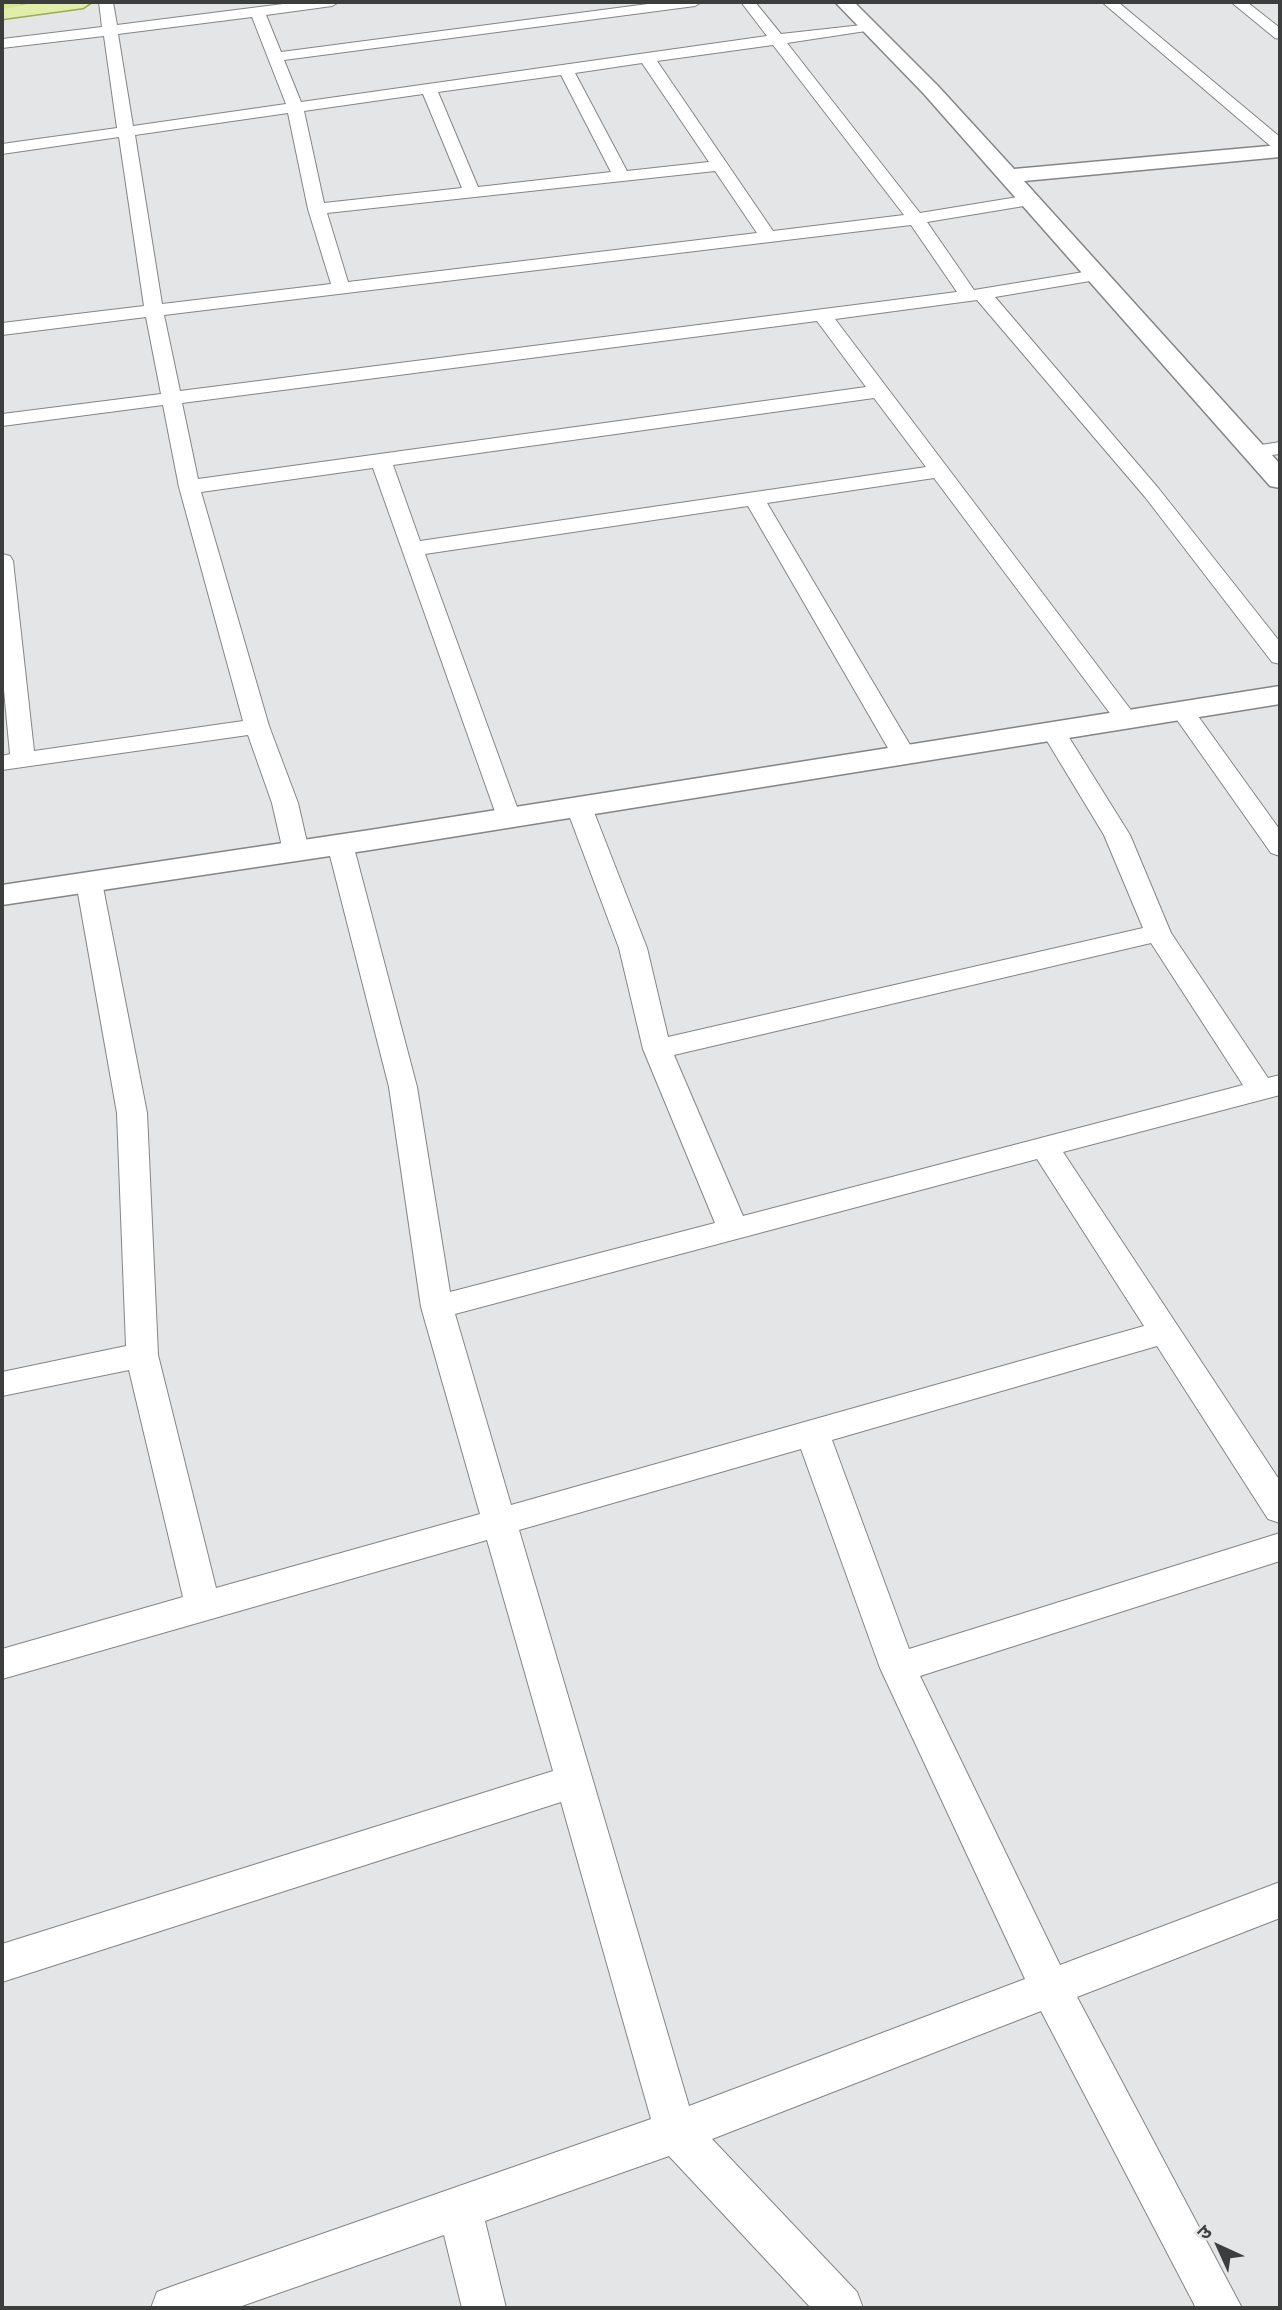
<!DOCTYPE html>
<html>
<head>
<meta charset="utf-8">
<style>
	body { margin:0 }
	#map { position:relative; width:1282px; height:2310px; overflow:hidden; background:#e4e5e6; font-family:Raleway,"Noto Sans Devanagari",sans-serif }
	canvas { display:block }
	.frame { position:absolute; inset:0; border:4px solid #3c3d3d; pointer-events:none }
	.north { position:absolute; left:1184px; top:2212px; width:70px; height:70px; -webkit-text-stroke:5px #e4e5e6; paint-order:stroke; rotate:315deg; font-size:19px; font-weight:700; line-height:28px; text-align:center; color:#3c3d3d }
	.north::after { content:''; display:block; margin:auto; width:24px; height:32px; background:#3c3d3d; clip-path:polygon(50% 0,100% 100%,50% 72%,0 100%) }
</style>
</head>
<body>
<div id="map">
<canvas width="1282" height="2310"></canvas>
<div class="frame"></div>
<div class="north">उ</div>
</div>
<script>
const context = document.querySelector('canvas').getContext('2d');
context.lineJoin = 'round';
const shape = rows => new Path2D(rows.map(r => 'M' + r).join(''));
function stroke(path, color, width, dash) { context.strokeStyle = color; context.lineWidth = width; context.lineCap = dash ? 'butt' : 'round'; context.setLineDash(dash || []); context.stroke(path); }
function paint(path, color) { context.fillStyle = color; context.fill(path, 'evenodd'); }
const minor = shape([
	[99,2,113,2,117,25,299,2,339,2,332,6,266,15,281,52,663,2,702,2,695,6,284,60,301,102,767,36,741,2,755,2,781,34,871,24,873,27,866,31,787,43,920,213,1030,195,1036,196,1039,200,1030,205,927,222,974,290,1096,270,1102,271,1105,275,1096,280,995,297,1159,489,1280,642,1280,664,1272,662,1145,497,977,300,835,319,1134,714,1138,719,1134,724,1126,726,1118,724,934,478,767,503,916,755,913,760,904,762,895,760,892,755,748,506,425,554,521,818,517,823,508,826,499,823,373,468,201,492,269,726,298,803,309,851,305,856,296,859,287,856,283,851,272,803,248,735,2,770,2,756,10,754,2,669,2,554,10,556,13,561,34,751,243,721,179,487,163,405,2,426,2,414,161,394,146,317,2,335,2,323,144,306,119,137,2,154,2,144,117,128,104,36,2,48,2,39,102,27,99,2],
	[252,17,286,104,133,126,118,34,252,17],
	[773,45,904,215,773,231,657,61,773,45],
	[642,63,709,162,627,171,575,73,642,63],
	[561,75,611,172,478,187,438,92,561,75],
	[423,94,462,188,324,203,304,111,423,94],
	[288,113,308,209,331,284,162,304,135,135,288,113],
	[715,171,757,233,348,282,327,213,715,171],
	[911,225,957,292,180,391,164,315,911,225],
	[817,321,866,387,198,479,182,403,817,321],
	[874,398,926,467,420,541,393,465,874,398],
	[1102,2,1118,2,1280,137,1280,150,1274,149,1102,2],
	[1231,2,1247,2,1280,28,1280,39,1275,38,1231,2],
	[1280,442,1280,454,1255,457,1248,455,1245,451,1248,447,1280,442],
	[1182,703,1190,705,1280,830,1280,856,1271,853,1170,710,1174,705,1182,703],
	[1053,724,1062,726,1065,731,1130,835,1171,933,1268,1078,1280,1075,1280,1095,1063,1152,1280,1481,1280,1523,1268,1519,1157,1346,832,1440,909,1649,1280,1533,1280,1561,920,1676,1060,1965,1280,1882,1280,1918,1077,1997,1242,2308,1196,2308,1041,2011,712,2139,857,2292,863,2308,811,2308,669,2156,485,2221,506,2308,462,2308,444,2235,236,2308,151,2308,157,2292,173,2286,651,2119,561,1802,2,1982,2,1944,553,1771,487,1540,2,1679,2,1649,183,1597,129,1370,2,1396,2,1372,126,1346,117,1113,76,882,80,876,89,874,98,876,102,882,147,1113,158,1355,216,1588,480,1514,421,1307,389,1087,327,844,331,839,340,836,349,839,353,844,417,1087,450,1292,715,1223,643,1049,619,948,566,807,570,802,579,799,588,802,592,807,647,948,668,1037,1143,928,1104,835,1041,731,1044,726,1053,724],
	[1151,943,1243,1085,743,1216,674,1055,1151,943],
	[1037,1159,1144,1326,511,1505,455,1314,1037,1159],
	[801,1449,880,1668,1025,1979,689,2106,519,1530,801,1449]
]);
const tertiary = shape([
	[835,2,854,2,938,86,1014,169,1280,145,1280,157,1024,181,1280,464,1280,488,1270,486,924,94,835,2],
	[1280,686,1280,704,370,850,2,905,2,885,370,830,1280,686]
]);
const primary = shape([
	[43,2,92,2,83,8,2,19,2,7,43,2]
]);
const trunk = shape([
	[2,2,22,2,20,6,2,9,2,2]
]);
stroke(minor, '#858586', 2);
stroke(tertiary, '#858586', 3);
stroke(primary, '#9aa95f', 3);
stroke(trunk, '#9aa95f', 3);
paint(minor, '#fff');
paint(tertiary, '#fff');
paint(primary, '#e0eeaa');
paint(trunk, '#d6e88e');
</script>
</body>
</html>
